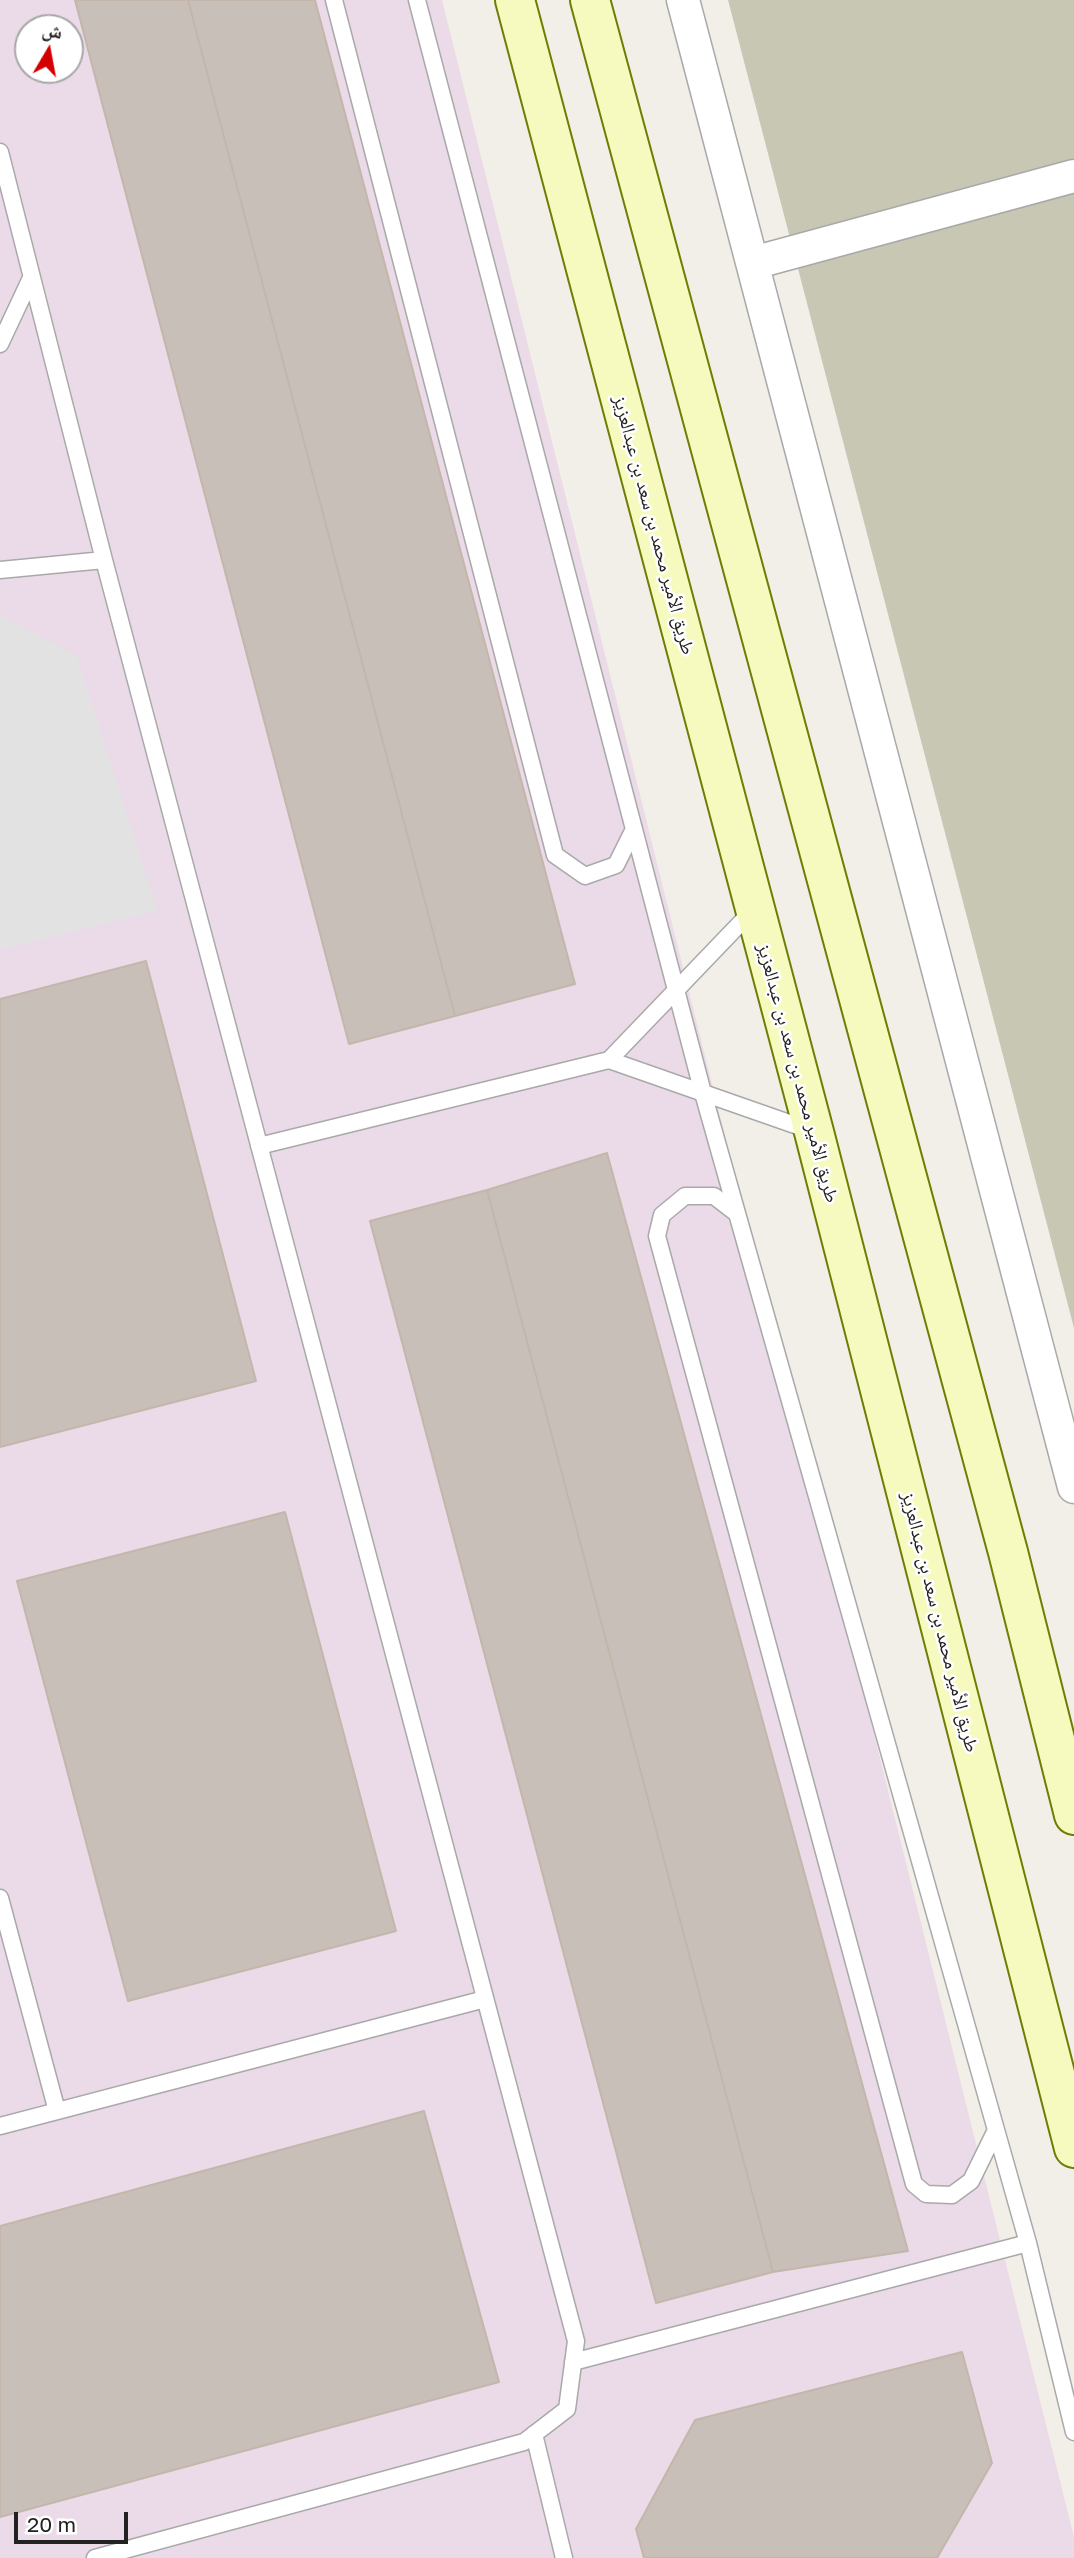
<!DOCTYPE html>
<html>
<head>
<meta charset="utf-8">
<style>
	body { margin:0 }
	#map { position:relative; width:1074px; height:2558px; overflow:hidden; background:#f2efe9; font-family:"Golos Text","Noto Naskh Arabic",sans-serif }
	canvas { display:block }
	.north { position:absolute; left:14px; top:14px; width:70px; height:70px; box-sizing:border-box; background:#fff; border:2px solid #a7a7a7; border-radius:50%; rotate:10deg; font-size:19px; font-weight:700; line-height:28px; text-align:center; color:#222 }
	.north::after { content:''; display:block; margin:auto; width:24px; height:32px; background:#d40000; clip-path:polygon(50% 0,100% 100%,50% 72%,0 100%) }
	.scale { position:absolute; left:14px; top:2512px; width:114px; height:32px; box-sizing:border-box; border:4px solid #222; border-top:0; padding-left:9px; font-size:21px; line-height:24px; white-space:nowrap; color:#222; -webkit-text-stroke:5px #fff; paint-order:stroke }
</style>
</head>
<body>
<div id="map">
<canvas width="1074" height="2558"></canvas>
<div class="north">ش</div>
<div class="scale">20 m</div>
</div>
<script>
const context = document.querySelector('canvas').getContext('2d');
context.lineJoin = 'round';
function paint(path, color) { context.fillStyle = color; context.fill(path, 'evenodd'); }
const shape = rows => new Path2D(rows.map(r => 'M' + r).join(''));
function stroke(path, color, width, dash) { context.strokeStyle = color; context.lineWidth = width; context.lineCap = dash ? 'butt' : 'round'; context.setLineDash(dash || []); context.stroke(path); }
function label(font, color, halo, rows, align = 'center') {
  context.font = font + ' "Golos Text","Noto Naskh Arabic",sans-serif'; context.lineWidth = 5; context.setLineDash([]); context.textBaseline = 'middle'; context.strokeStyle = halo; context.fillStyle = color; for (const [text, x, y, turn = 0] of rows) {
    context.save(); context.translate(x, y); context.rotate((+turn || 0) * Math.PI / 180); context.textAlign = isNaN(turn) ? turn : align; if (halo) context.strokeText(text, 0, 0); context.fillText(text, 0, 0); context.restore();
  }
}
const industrial = shape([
	[0,0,442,0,1074,2537,1074,2558,0,2558],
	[28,28,70,28,70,70,28,70]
]);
const construction = shape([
	[728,0,1074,0,1074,1328]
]);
const parking = shape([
	[0,616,77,656,157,911,0,950]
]);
const building = shape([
	[75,0,188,0,455,1016,349,1044,75,0],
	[188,0,315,0,575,984,455,1016,188,0],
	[146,961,256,1381,0,1447,0,999,146,961],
	[607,1153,908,2251,773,2272,487,1190,607,1153],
	[487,1190,773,2272,656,2303,370,1221,487,1190],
	[285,1512,396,1931,128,2001,17,1581,285,1512],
	[424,2111,499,2382,0,2517,0,2226,424,2111],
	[962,2352,992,2463,937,2558,644,2558,636,2529,695,2420,962,2352]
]);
const service = shape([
	[334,0,555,855,585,876,616,865,634,829],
	[417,0,703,1093,1028,2243,1074,2432],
	[0,152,104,560,576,2341,567,2409,524,2442,95,2558],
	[0,344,31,278],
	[0,570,104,560],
	[609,1060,812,1131],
	[259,1146,609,1060,753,910],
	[736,1213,714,1196,685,1196,662,1215,657,1236,914,2184,926,2194,952,2195,971,2181,996,2130],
	[0,1898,57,2111],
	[0,2126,485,1999],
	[573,2362,1028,2243],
	[534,2434,564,2558]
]);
const minor = shape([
	[683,0,1074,1487],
	[753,263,1074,176]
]);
const secondary = shape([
	[515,0,814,1132,1074,2148],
	[590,0,1008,1552,1074,1815]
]);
const streetNames = [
	["طريق الأمير محمد بن سعد بن عبدالعزيز",654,525,75],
	["طريق الأمير محمد بن سعد بن عبدالعزيز",798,1073,75],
	["طريق الأمير محمد بن سعد بن عبدالعزيز",940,1622,76]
];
paint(industrial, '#ebdbe8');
paint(construction, '#c7c7b4');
paint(parking, '#e2e2e2');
paint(building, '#c7bfb8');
stroke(building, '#c4b6ab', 2);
stroke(service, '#a9a9a9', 19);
stroke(minor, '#a9a9a9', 35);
stroke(secondary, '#707d05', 42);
stroke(service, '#fff', 16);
stroke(minor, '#fff', 32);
stroke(secondary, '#f7fabf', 38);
label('19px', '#222', '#fff', streetNames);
</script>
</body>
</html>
